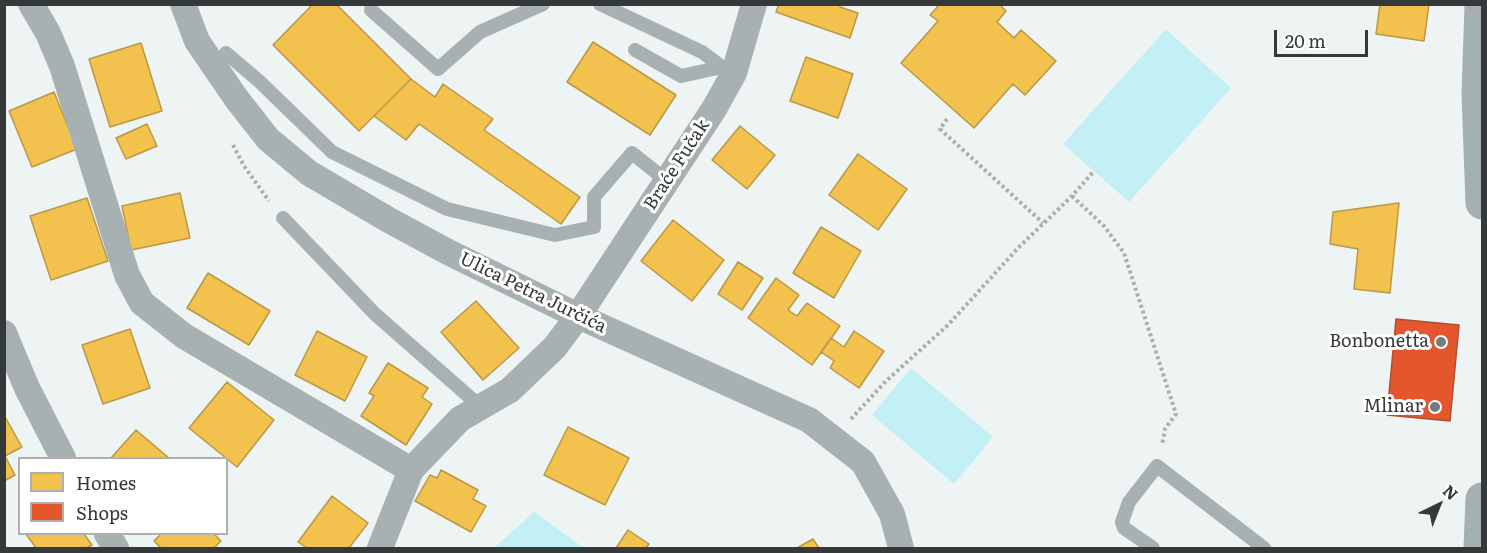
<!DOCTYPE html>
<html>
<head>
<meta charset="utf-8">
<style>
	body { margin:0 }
	#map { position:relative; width:1487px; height:553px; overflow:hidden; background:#eef3f3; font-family:Literata,serif }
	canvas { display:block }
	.frame { position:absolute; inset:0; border:6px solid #353939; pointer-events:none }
	.legend { position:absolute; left:18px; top:457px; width:210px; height:78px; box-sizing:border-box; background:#fff; border:2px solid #aeb0b0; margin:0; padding:8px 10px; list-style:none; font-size:18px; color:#353939 }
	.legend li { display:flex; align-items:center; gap:12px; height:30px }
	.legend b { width:30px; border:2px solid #aeb0b0 }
	.north { position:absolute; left:1409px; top:475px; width:60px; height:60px; -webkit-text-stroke:4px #fff; paint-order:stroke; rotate:43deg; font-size:16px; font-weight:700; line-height:24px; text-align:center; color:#353939 }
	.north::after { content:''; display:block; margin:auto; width:21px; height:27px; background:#353939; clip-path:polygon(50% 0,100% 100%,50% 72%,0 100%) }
	.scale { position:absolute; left:1274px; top:30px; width:94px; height:27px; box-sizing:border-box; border:3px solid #353939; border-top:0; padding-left:8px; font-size:18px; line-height:21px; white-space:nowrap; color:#353939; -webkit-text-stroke:4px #fff; paint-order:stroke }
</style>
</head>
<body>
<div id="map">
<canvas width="1487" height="553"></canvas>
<div class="frame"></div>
<ul class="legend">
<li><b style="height:16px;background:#f2c14e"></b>Homes</li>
<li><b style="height:16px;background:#e4572e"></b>Shops</li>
</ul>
<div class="north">N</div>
<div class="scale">20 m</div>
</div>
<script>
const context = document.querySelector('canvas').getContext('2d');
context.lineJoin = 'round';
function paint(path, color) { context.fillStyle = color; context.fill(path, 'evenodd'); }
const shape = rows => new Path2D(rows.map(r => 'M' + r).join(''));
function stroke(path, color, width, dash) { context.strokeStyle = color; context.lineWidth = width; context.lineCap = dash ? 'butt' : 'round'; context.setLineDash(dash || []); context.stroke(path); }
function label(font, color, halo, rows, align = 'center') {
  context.font = font + ' Literata,serif'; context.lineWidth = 6; context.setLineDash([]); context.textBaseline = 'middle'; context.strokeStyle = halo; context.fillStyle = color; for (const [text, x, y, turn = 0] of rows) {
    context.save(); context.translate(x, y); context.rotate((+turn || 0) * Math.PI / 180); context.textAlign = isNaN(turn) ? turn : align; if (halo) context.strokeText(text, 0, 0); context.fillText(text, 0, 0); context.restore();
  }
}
const green = shape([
	[1166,29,1231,88,1129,202,1063,144],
	[911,368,993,437,954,484,872,415],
	[534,512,584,548,494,548]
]);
const homes = shape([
	[313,4,336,4,411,79,359,131,273,45,313,4],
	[779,4,841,4,840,7,858,13,850,38,776,12,779,4],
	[940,4,999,4,1006,11,997,22,1014,38,1021,30,1056,61,1025,95,1013,84,974,128,901,63,938,21,930,15,940,4],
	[1380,4,1429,4,1424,41,1376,34,1380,4],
	[593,42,676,95,650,135,567,82,593,42],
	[141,43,162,111,110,127,89,59,141,43],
	[806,57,853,74,838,118,790,101,806,57],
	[411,79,435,97,443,84,493,119,484,130,580,197,561,224,419,124,406,140,374,116,411,79],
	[54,92,77,149,32,167,9,111,54,92],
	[147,124,157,146,126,159,116,138,147,124],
	[740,126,775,155,747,189,712,160,740,126],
	[858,154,907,189,878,230,829,195,858,154],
	[180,193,190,238,131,250,122,206,180,193],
	[87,198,108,261,51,280,30,216,87,198],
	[1399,203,1390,293,1354,289,1358,249,1330,244,1333,212,1399,203],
	[673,220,724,260,692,301,641,261,673,220],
	[821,227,861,251,834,298,793,273,821,227],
	[738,262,763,278,742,310,718,294,738,262],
	[208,273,270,311,249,345,187,308,208,273],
	[776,278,799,295,788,310,797,316,807,303,840,326,812,365,748,318,776,278],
	[476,301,519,348,483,380,441,332,476,301],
	[130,329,150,388,103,404,82,345,130,329],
	[317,331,367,357,345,401,295,375,317,331],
	[854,331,884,351,859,388,830,368,834,361,821,352,831,338,844,347,854,331],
	[388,363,428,388,422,397,432,404,406,445,361,416,374,396,369,393,388,363],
	[227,382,274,420,237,467,189,428,227,382],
	[4,415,22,447,5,456,15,475,4,481,4,415],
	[568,427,629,458,605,505,544,475,568,427],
	[136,430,169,458,111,458,136,430],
	[441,470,478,490,473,499,486,506,471,532,415,501,430,475,437,478,441,470],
	[332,496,368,523,349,548,307,548,298,542,332,496],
	[628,530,649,544,646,548,616,548,628,530],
	[26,534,84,534,92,545,86,548,36,548,26,534],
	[161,534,214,534,221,541,214,548,161,548,154,541,161,534],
	[813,539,819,548,797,548,813,539]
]);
const shops = shape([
	[1396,319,1459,325,1450,421,1387,415,1396,319]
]);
const path = shape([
	[947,119,940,129,1043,223],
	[233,145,244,166,269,201],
	[1072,196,1104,226,1124,253,1176,414,1165,429,1162,445],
	[851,419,886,381,948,325,1018,248,1072,196,1094,171]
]);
const service = shape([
	[600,4,702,52,722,67,734,73],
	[371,10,438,69,480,32,543,4],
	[635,50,681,76,722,67],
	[226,53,260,82,332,152,447,209,555,235,594,227,594,197,632,153,667,181],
	[283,218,375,314,482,408],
	[1153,548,1124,528,1122,522,1129,502,1157,466,1264,548]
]);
const minor = shape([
	[31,4,48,33,62,66,127,275,142,303,184,336,411,470],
	[183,4,197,41,236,98,268,139,309,173,387,219,446,251,578,316,809,420,863,462,892,514,901,548],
	[4,333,27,388,63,458],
	[107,534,116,548],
	[380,548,411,470,460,419,510,390,555,347,578,316,714,109,734,73,754,4]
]);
const secondary = shape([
	[1481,4,1478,94,1482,203],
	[1480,548,1482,499]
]);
const markers = [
	[1441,342,6,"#767a7a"],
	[1435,407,6,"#767a7a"]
];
const streetNames = [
	["Braće Fučak",677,165,-57],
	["Ulica Petra Jurčića",533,293,26]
];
const poiNames = [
	["Bonbonetta",1429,342],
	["Mlinar",1423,407]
];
paint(green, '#c3f0f5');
paint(homes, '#f2c14e');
stroke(homes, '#b99848', 1.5);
paint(shops, '#e4572e');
stroke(shops, '#b04e31', 1.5);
stroke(path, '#a8b0b1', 4, [3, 3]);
stroke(service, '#a7b1b2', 14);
stroke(minor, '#a7b1b2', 26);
stroke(secondary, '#a5b0b1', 33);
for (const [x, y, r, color] of markers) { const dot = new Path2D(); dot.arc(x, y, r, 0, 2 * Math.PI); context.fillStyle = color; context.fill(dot); stroke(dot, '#fff', 2); }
label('18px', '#353939', '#fff', streetNames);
label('18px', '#353939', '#fff', poiNames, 'right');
</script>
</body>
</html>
